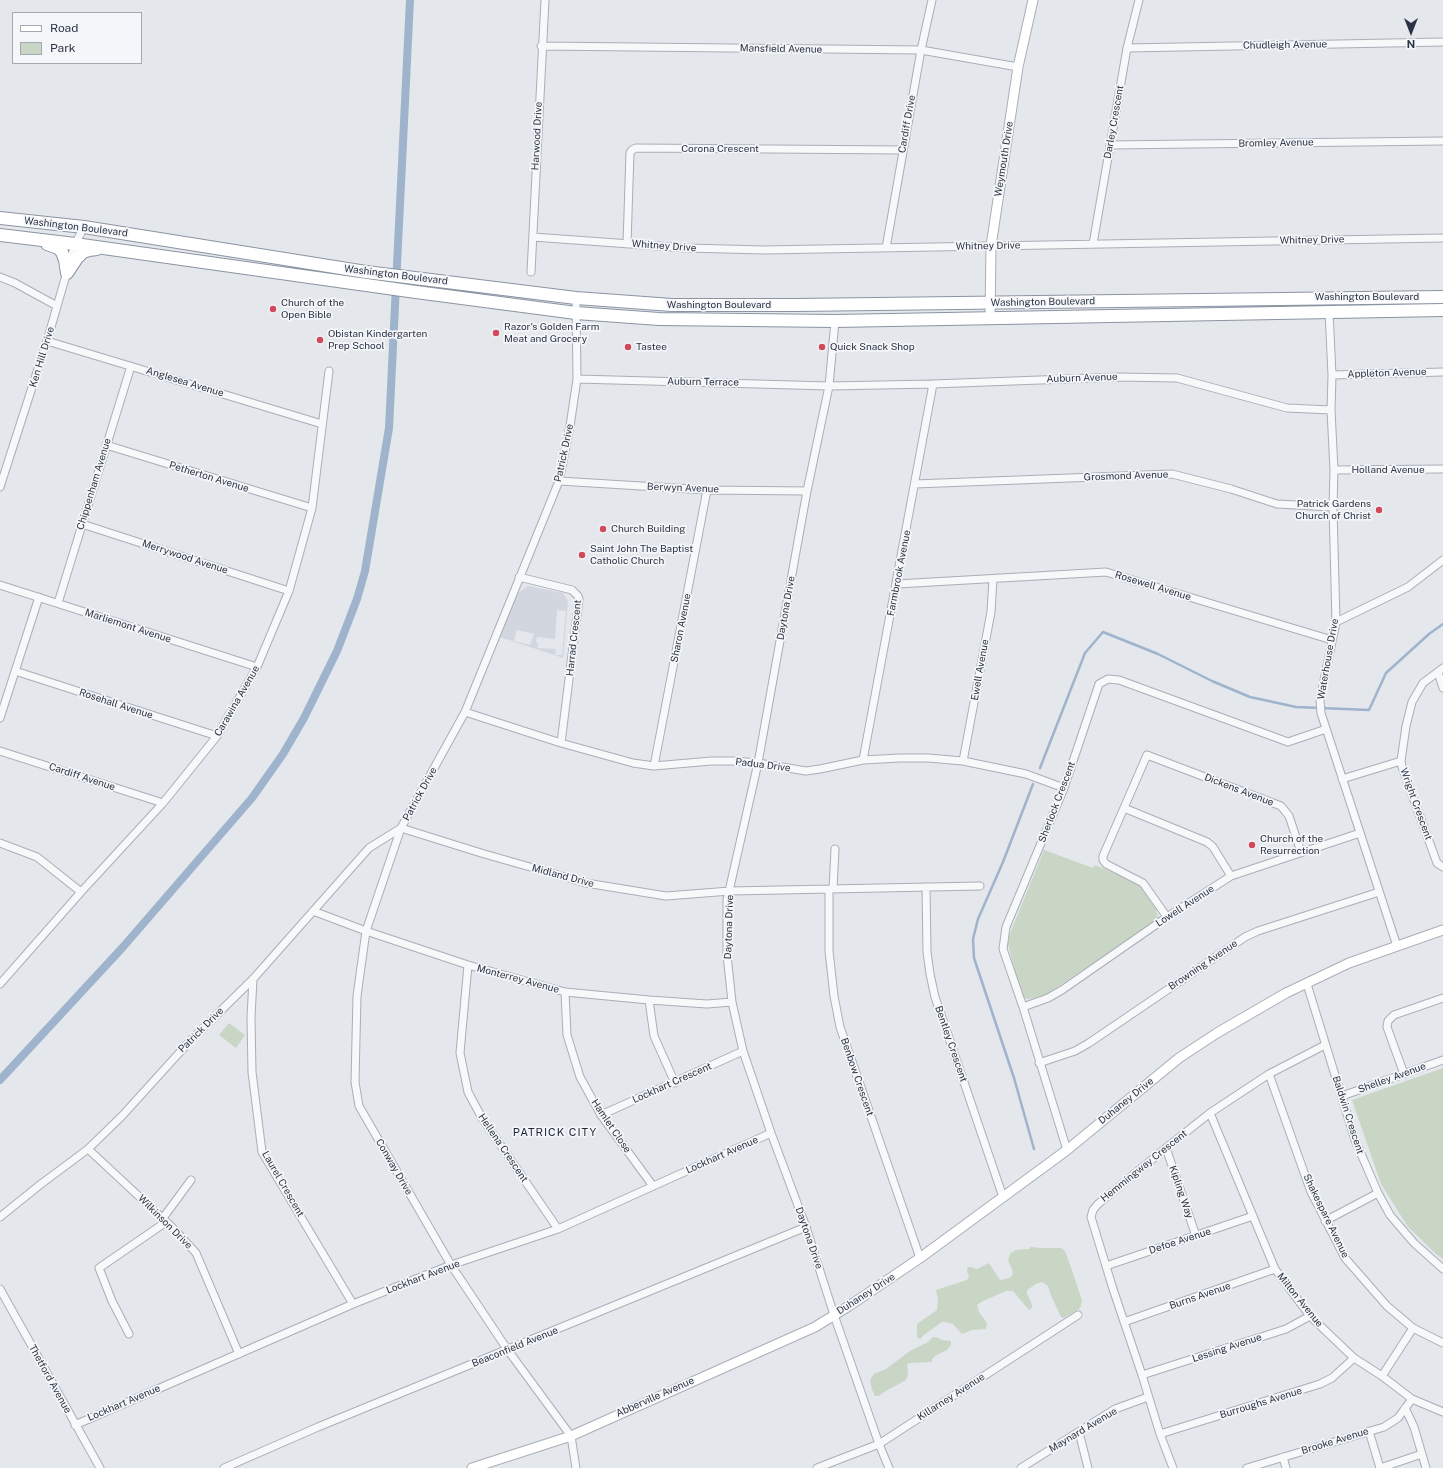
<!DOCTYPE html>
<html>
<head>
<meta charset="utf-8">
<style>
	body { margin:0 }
	#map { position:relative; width:1443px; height:1468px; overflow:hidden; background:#e4e7ec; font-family:"Public Sans",sans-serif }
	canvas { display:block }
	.legend { position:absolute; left:12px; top:12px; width:130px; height:52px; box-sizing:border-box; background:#f4f6f9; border:1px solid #a4a8b1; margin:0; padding:5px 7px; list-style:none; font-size:12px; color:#2b3445 }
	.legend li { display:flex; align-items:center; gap:8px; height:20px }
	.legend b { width:20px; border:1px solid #a4a8b1 }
	.north { position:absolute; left:1391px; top:12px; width:40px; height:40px; -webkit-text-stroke:3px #f4f6f9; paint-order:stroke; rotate:180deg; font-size:11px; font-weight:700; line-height:16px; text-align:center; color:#2b3445 }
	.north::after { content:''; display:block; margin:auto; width:14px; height:18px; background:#2b3445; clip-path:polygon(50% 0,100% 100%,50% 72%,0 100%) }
</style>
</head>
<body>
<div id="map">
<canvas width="1443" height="1468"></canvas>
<ul class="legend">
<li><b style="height:5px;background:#fff"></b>Road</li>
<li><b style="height:11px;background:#c9d6c5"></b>Park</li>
</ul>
<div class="north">N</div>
</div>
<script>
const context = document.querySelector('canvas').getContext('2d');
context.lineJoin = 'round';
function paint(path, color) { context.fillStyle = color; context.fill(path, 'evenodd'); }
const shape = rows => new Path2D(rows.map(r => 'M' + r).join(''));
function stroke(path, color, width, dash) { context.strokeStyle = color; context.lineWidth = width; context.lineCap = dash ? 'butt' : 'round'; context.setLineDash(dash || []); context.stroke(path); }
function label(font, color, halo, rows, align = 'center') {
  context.font = font + ' "Public Sans",sans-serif'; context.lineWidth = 3.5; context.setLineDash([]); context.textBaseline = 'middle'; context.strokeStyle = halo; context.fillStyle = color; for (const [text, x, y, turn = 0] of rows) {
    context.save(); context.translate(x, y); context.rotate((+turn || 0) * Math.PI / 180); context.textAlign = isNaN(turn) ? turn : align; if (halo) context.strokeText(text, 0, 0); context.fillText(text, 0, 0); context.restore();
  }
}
const built = shape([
	[528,586,563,593,568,601,563,658,500,637,518,593],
	[557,610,566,611,562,655,555,655,556,649,538,648,538,643,536,642,537,637,555,639],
	[517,630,534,634,530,645,514,641]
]);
const green = shape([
	[1044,850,1093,868,1095,865,1138,883,1156,909,1158,918,1152,924,1045,995,1029,999,1024,998,1020,992,1008,944,1009,936],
	[229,1023,245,1035,236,1048,219,1035],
	[1443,1068,1443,1259,1435,1253,1408,1227,1381,1184,1352,1100],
	[1031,1247,1041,1248,1061,1248,1064,1250,1067,1256,1082,1300,1081,1306,1079,1309,1064,1318,1061,1317,1050,1293,1048,1286,1042,1282,1036,1284,1027,1290,1027,1293,1032,1305,1032,1308,1029,1310,1013,1291,1006,1291,983,1301,977,1305,979,1312,987,1323,986,1329,972,1330,962,1334,953,1324,946,1322,942,1322,925,1334,920,1339,917,1337,917,1324,937,1310,938,1300,936,1290,967,1280,969,1277,967,1271,968,1267,971,1267,977,1269,989,1263,1000,1280,1009,1278,1012,1276,1013,1272,1008,1260,1010,1254,1016,1250,1029,1249],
	[933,1337,936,1337,942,1340,951,1341,951,1345,947,1350,935,1356,932,1359,932,1362,910,1363,907,1364,908,1374,906,1380,884,1392,879,1396,875,1396,872,1390,870,1380,874,1374,886,1369,910,1351,928,1342]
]);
const stream = shape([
	[1040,768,1085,653,1103,632,1158,654,1212,681,1250,697,1296,707,1369,710,1386,673,1429,634,1443,624],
	[1033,784,1003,862,978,919,973,939,974,958,1014,1078,1034,1149]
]);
const canal = shape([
	[0,1080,123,947,252,798,283,754,304,718,337,651,357,599,365,571,389,428,410,0]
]);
const street = shape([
	[541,46,921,50,1018,67],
	[1127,48,1443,42],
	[1110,145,1443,141],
	[533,237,686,248,764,250,1443,238],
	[627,244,630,153,632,150,636,148,903,150],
	[1093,244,1127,48,1139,0],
	[886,248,921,50,932,0],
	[531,272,545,0],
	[0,277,15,283,57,306],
	[1329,311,1332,375,1331,410,1334,470,1333,507,1336,622,1320,700,1321,713,1397,946],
	[835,321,829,386,807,491,758,763,727,900,727,955,732,1002,743,1051,771,1133,806,1227,834,1315,879,1444,889,1468],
	[47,341,322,424],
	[1332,375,1443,372],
	[577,379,829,386,933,384,1120,377,1177,378,1287,408,1331,410],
	[106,445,312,508],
	[1334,470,1443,469],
	[559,481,707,490,807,491],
	[915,484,1172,474,1231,489,1277,504,1333,507],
	[0,487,47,341,75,244,84,227],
	[82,524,289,591],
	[519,577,572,590,578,596,579,599,561,743],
	[897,584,1106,572,1332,640],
	[0,585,257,667],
	[58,603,131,366],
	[1336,622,1408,587,1443,560],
	[1443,668,1423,683,1412,702,1406,726,1401,761,1402,767,1437,863,1443,867],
	[15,671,217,736],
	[1438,672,1443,688],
	[465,712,561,743,633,763,654,766,711,761,734,761,758,763,806,771,820,769,863,760,900,758,928,758,963,761,1026,774,1064,788],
	[0,718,39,597],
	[0,751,163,803],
	[863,760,933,384],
	[963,761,991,612,993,579],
	[654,766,707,490],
	[1342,779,1401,761],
	[1124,808,1207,842,1213,847,1231,876],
	[401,828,366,931,357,996,355,1082,359,1106,451,1265,507,1349,571,1436,576,1468],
	[401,828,481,853,586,883,666,896,730,891,980,886],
	[0,843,37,857,81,892],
	[926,887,927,952,930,974,935,997,1003,1197],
	[829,889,829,951,834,996,840,1027,920,1258],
	[833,889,835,849],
	[313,911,366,931,468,965,565,992,649,1000,707,1004,732,1002],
	[1167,917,1143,883,1106,864,1103,860,1103,856,1147,755,1281,806,1289,816,1301,852],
	[468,965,460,1053,468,1092,482,1118,558,1229],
	[253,979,251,1017,252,1072,262,1152,353,1304],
	[0,984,81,892,163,803,217,736,257,667,289,591,312,508,329,371],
	[1307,984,1355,1140,1378,1193,1390,1215,1414,1243,1443,1269],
	[565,992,567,1035,580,1077,601,1115,653,1186],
	[649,1000,654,1036,675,1083],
	[1023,1007,1048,998,1062,990,1167,917,1231,876,1360,833],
	[1039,1063,1075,1051,1089,1043,1245,937,1258,931,1379,892],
	[1269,1074,1311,1192,1345,1258,1387,1306,1413,1328,1443,1343],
	[1404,1074,1387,1027,1388,1021,1394,1015,1443,998],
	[1342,1096,1443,1060],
	[1210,1113,1275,1269,1310,1316,1354,1358,1382,1376,1412,1399,1443,1412],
	[601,1115,743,1051],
	[1166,1148,1196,1236],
	[88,1149,174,1229,196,1253,239,1354],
	[1067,1150,1023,1007,1003,949,1006,927,1064,788,1099,684,1108,679,1119,680,1288,742,1326,729],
	[0,1217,41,1184,88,1149,122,1116,189,1042,253,979,369,848,401,828,465,712,559,481,570,426,577,379,576,298],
	[163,1218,191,1180],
	[1325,1221,1378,1193],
	[1106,1266,1253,1216],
	[0,1289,100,1468],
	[1124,1322,1275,1269],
	[129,1334,112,1301,99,1268,166,1222],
	[1142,1375,1286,1329,1310,1316],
	[1382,1376,1413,1328],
	[1405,1408,1414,1427,1426,1468],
	[75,1425,353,1304,451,1265,558,1229,771,1133],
	[1369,1431,1380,1468],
	[1079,1432,1088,1468],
	[1160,1434,1320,1384,1332,1378,1354,1358],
	[1283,1457,1286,1468],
	[224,1468,318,1427,806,1227],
	[817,1468,879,1444,1078,1315],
	[1021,1468,1115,1409,1148,1397],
	[1173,1468,1160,1434,1142,1375,1113,1289,1091,1217,1093,1210,1098,1204,1166,1148,1210,1113,1269,1074,1325,1045],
	[1247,1468,1384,1427,1398,1418,1412,1399],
	[1380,1468,1422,1454]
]);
const secondary = shape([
	[990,319,991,246,1018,67,1033,0],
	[472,1468,571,1436,815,1327,849,1306,920,1258,1067,1150,1179,1058,1217,1033,1286,993,1349,963,1443,930]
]);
const highway = shape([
	[0,218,84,227,366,272,576,298,672,305,796,305,1443,297],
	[0,235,75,244,416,292,576,313,659,319,835,321,1443,310],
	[47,244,58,248,62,252,65,260,67,273],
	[67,273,77,258,83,252,89,250,97,249]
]);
const markers = [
	[273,309,4,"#d1495b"],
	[496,333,4,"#d1495b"],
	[320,340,4,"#d1495b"],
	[628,347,4,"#d1495b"],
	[822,347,4,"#d1495b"],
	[1379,510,4,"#d1495b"],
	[603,529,4,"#d1495b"],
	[582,555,4,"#d1495b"],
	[1252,845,4,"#d1495b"]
];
const streetNames = [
	["Chudleigh Avenue",1285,45,-1],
	["Mansfield Avenue",781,49,1],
	["Darley Crescent",1114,122,-80],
	["Cardiff Drive",907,124,-80],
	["Harwood Drive",537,136,-87],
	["Bromley Avenue",1276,143,-1],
	["Corona Crescent",720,149],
	["Weymouth Drive",1004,159,-81],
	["Washington Boulevard",76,227,7],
	["Whitney Drive",1312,240,-1],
	["Whitney Drive",664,246,4],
	["Whitney Drive",988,246,-1],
	["Washington Boulevard",396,275,7],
	["Washington Boulevard",1367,297],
	["Washington Boulevard",1043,302,-1],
	["Washington Boulevard",719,305],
	["Ken Hill Drive",42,357,-73],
	["Appleton Avenue",1387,373,-2],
	["Auburn Avenue",1082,378,-2],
	["Anglesea Avenue",185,382,17],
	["Auburn Terrace",703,382,1],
	["Patrick Drive",564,453,-78],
	["Holland Avenue",1388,470],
	["Grosmond Avenue",1126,476,-2],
	["Petherton Avenue",209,477,17],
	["Chippenham Avenue",94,484,-73],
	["Berwyn Avenue",683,488,2],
	["Merrywood Avenue",185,557,18],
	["Farmbrook Avenue",899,573,-79],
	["Rosewell Avenue",1153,586,17],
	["Daytona Drive",786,608,-80],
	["Marliemont Avenue",128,626,18],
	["Sharon Avenue",681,628,-79],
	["Harrad Crescent",574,638,-84],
	["Waterhouse Drive",1328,659,-80],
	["Ewell Avenue",980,670,-80],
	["Carawina Avenue",237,701,-60],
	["Rosehall Avenue",116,704,18],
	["Padua Drive",763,765,7],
	["Cardiff Avenue",82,777,18],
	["Dickens Avenue",1239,790,21],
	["Patrick Drive",420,794,-61],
	["Sherlock Crescent",1057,802,-69],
	["Wright Crescent",1416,804,70],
	["Midland Drive",563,876,15],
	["Lowell Avenue",1185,906,-33],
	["Daytona Drive",729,927,-88],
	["Browning Avenue",1203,965,-34],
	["Monterrey Avenue",518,979,15],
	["Patrick Drive",201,1030,-45],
	["Bentley Crescent",951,1044,71],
	["Benbow Crescent",857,1077,71],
	["Shelley Avenue",1392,1078,-20],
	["Lockhart Crescent",672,1083,-24],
	["Duhaney Drive",1126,1101,-39],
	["Baldwin Crescent",1348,1115,72],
	["Hamlet Close",611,1126,56],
	["Hellena Crescent",503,1148,56],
	["Lockhart Avenue",722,1155,-24],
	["Hemmingway Crescent",1144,1166,-39],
	["Conway Drive",394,1167,60],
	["Laurel Crescent",283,1184,60],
	["Kipling Way",1181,1192,71],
	["Shakespare Avenue",1326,1216,64],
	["Wilkinson Drive",165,1222,45],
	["Daytona Drive",809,1238,71],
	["Defoe Avenue",1180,1241,-18],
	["Lockhart Avenue",423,1277,-21],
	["Duhaney Drive",866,1294,-33],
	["Burns Avenue",1200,1296,-19],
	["Milton Avenue",1300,1300,51],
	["Beaconfield Avenue",515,1347,-22],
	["Lessing Avenue",1227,1348,-18],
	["Thetford Avenue",50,1379,61],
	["Abberville Avenue",655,1397,-24],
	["Killarney Avenue",951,1397,-33],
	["Lockhart Avenue",124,1403,-23],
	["Burroughs Avenue",1261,1403,-17],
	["Maynard Avenue",1083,1430,-31],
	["Brooke Avenue",1335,1441,-17]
];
const poiNames = [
	["Church of the",281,303],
	["Open Bible",281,315],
	["Razor's Golden Farm",504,327],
	["Meat and Grocery",504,339],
	["Obistan Kindergarten",328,334],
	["Prep School",328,346],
	["Tastee",636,347],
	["Quick Snack Shop",830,347],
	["Patrick Gardens",1371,504,"right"],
	["Church of Christ",1371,516,"right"],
	["Church Building",611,529],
	["Saint John The Baptist",590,549],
	["Catholic Church",590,561],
	["Church of the",1260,839],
	["Resurrection",1260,851]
];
const neighbourhoodNames = [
	["PATRICK CITY",555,1133]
];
paint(built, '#d2d6de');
paint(green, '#c9d6c5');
stroke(stream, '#9fb4cc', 2.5);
stroke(canal, '#9fb4cc', 8);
stroke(street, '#a9aeb7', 9);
stroke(secondary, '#a9aeb7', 11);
stroke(highway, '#8b94a3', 14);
stroke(street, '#f7f8fa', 7);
stroke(secondary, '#fff', 9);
stroke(highway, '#fff', 12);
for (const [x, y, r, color] of markers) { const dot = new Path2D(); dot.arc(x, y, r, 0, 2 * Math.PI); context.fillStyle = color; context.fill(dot); stroke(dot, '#f4f6f9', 1.5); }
label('10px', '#2b3445', '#f4f6f9', streetNames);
label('10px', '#2b3445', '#f4f6f9', poiNames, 'left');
context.letterSpacing = '1px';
label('11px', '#1d2536', '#f4f6f9', neighbourhoodNames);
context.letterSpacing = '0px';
</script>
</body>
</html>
